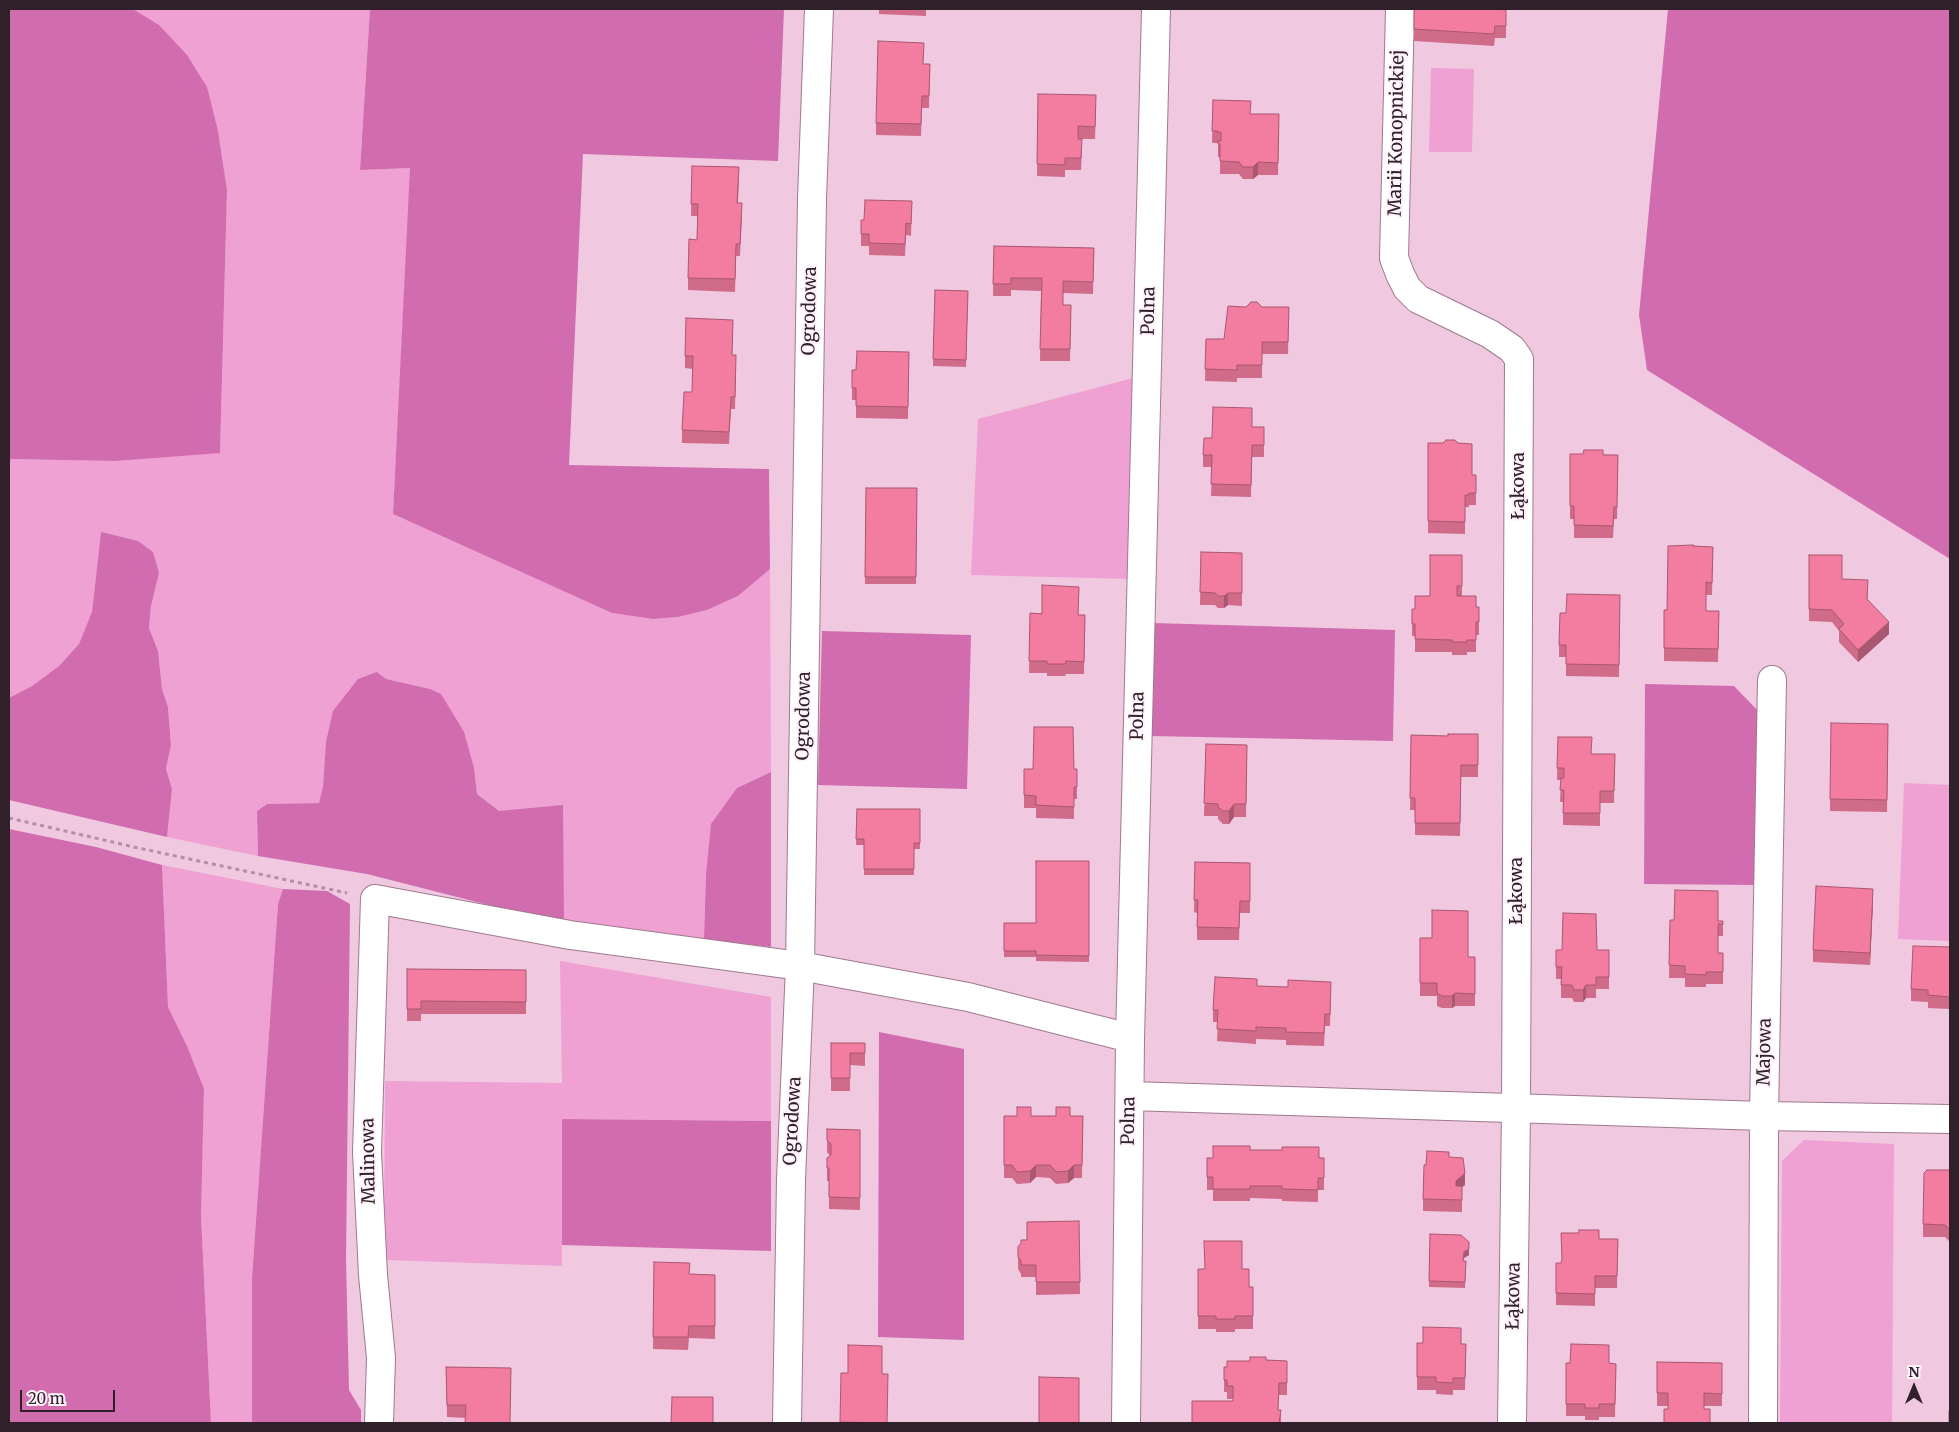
<!DOCTYPE html>
<html>
<head>
<meta charset="utf-8">
<style>
	body { margin:0 }
	#map { position:relative; width:1959px; height:1432px; overflow:hidden; background:#f0c8e0; font-family:Merriweather,serif }
	canvas { display:block }
	.frame { position:absolute; inset:0; border:10px solid #2f2029; pointer-events:none }
	.north { position:absolute; left:1889px; top:1362px; width:50px; height:50px; -webkit-text-stroke:4px #fff2fa; paint-order:stroke; rotate:0deg; font-size:14px; font-weight:700; line-height:20px; text-align:center; color:#2f2029 }
	.north::after { content:''; display:block; margin:auto; width:18px; height:22px; background:#2f2029; clip-path:polygon(50% 0,100% 100%,50% 72%,0 100%) }
	.scale { position:absolute; left:20px; top:1390px; width:95px; height:22px; box-sizing:border-box; border:2px solid #2f2029; border-top:0; padding-left:6px; font-size:15px; line-height:18px; white-space:nowrap; color:#2f2029; -webkit-text-stroke:4px #fff2fa; paint-order:stroke }
</style>
</head>
<body>
<div id="map">
<canvas width="1959" height="1432"></canvas>
<div class="frame"></div>
<div class="north">N</div>
<div class="scale">20 m</div>
</div>
<script>
const context = document.querySelector('canvas').getContext('2d');
context.lineJoin = 'round';
function paint(path, color) { context.fillStyle = color; context.fill(path, 'evenodd'); }
const shape = rows => new Path2D(rows.map(r => 'M' + r).join(''));
function stroke(path, color, width, dash) { context.strokeStyle = color; context.lineWidth = width; context.lineCap = dash ? 'butt' : 'round'; context.setLineDash(dash || []); context.stroke(path); }
function label(font, color, halo, rows, align = 'center') {
  context.font = font + ' Merriweather,serif'; context.lineWidth = 4; context.setLineDash([]); context.textBaseline = 'middle'; context.strokeStyle = halo; context.fillStyle = color; for (const [text, x, y, turn = 0] of rows) {
    context.save(); context.translate(x, y); context.rotate((+turn || 0) * Math.PI / 180); context.textAlign = isNaN(turn) ? turn : align; if (halo) context.strokeText(text, 0, 0); context.fillText(text, 0, 0); context.restore();
  }
}
const green = shape([
	[133,9,370,9,360,170,411,168,393,514,612,613,653,619,678,617,707,610,738,596,770,569,771,772,737,788,706,875,704,939,586,925,564,921,499,811,477,794,474,768,430,689,386,679,377,672,326,742,323,786,319,803,267,804,257,811,258,856,167,837,172,789,166,769,171,745,168,707,162,689,158,651,149,628,151,606,159,573,101,533,92,613,79,644,59,666,32,686,9,698,9,459,116,461,220,452,227,190,218,131,159,25],
	[1431,68,1474,69,1472,152,1429,152],
	[1137,377,1132,579,971,575,978,419],
	[1904,783,1950,785,1950,941,1898,939],
	[162,865,283,889,278,904,252,1278,252,1423,211,1423,201,1216,204,1090,187,1046,168,1007],
	[560,961,771,997,771,1121,562,1119,562,1266,386,1260,384,1232,385,1081,562,1083],
	[1804,1140,1894,1144,1892,1423,1780,1423,1782,1161]
]);
const forest = shape([
	[9,9,133,9,159,25,187,55,207,87,218,131,227,190,220,453,116,461,9,459],
	[370,9,784,9,778,161,583,154,569,465,769,469,770,569,738,596,707,610,678,617,653,619,612,613,393,514,410,168,360,170],
	[1668,9,1950,9,1950,559,1647,370,1639,315],
	[101,532,138,541,153,552,159,573,151,606,149,628,158,651,162,689,168,707,171,745,166,769,172,789,167,837,9,800,9,698,32,686,59,666,79,644,92,612],
	[1153,623,1395,630,1393,741,1151,736],
	[822,631,971,635,967,789,818,785],
	[377,672,386,679,430,689,441,694,464,732,474,768,477,794,499,811,563,805,564,921,516,912,367,874,258,856,257,811,267,804,319,803,323,786,326,742,333,711,358,679],
	[1645,684,1734,686,1759,712,1756,885,1644,884],
	[771,772,771,947,704,939,706,875,711,824,737,788],
	[9,829,96,847,162,865,168,1007,187,1046,204,1089,201,1216,211,1423,9,1423],
	[283,889,327,891,350,904,346,1259,349,1390,361,1410,361,1423,252,1423,252,1278,278,904],
	[879,1032,964,1049,964,1340,878,1337],
	[562,1119,771,1121,771,1251,562,1245]
]);
const path = shape([
	[9,818,134,847,347,893]
]);
const minor = shape([
	[1400,9,1394,258,1400,274,1407,288,1418,299,1490,334,1512,349,1519,359,1516,1110,1512,1423],
	[1130,1096,1764,1116,1950,1119],
	[379,1423,381,1358,373,1275,367,1152,375,899,570,935,800,966,968,997,1130,1038],
	[787,1423,791,1180,800,966,812,199,819,9],
	[1126,1423,1130,1038,1156,9],
	[1763,1423,1764,1116,1772,680]
]);
const wall = shape([
	[879,9,926,9,926,16,879,14],
	[1496,9,1506,22,1506,38,1495,38,1494,46,1414,41,1414,29],
	[924,64,930,64,929,108,922,108,921,136,876,135,876,123],
	[1038,94,1096,108,1095,139,1078,139,1082,151,1081,170,1065,170,1065,177,1037,176],
	[1213,100,1251,114,1279,114,1278,175,1258,175,1253,179,1243,179,1239,174,1220,174,1220,157,1218,157,1218,143,1212,143],
	[692,166,739,179,738,203,742,215,740,256,736,256,735,292,688,290,688,278,697,240,698,216,691,216],
	[912,201,911,236,906,235,905,256,869,255,869,246,861,246,861,220,864,220],
	[994,246,1094,248,1093,294,1063,293,1063,305,1071,305,1070,361,1040,361,1041,291,1011,290,1011,296,993,296],
	[935,290,968,291,966,367,933,366],
	[1262,307,1289,307,1288,354,1262,354,1262,378,1237,378,1237,382,1205,381,1206,339,1224,339],
	[733,332,732,355,736,368,735,409,731,409,729,444,682,443,682,430,692,392,693,369,685,368,685,356],
	[909,352,908,419,856,418,856,400,852,400,852,388,856,370],
	[1252,427,1264,439,1264,457,1252,457,1251,497,1211,496,1212,467,1203,467,1203,455,1212,438],
	[1428,443,1472,475,1476,475,1476,505,1469,505,1469,507,1465,507,1465,534,1428,533],
	[1570,454,1618,455,1617,519,1614,519,1613,538,1574,538,1574,519,1570,519],
	[866,488,917,488,916,584,865,584],
	[1693,546,1713,547,1712,595,1706,595,1706,611,1719,611,1718,662,1664,661,1664,610,1667,610],
	[1201,552,1242,553,1242,606,1228,605,1224,608,1218,608,1215,605,1200,605],
	[1462,555,1462,596,1476,607,1479,607,1479,635,1476,635,1476,652,1467,652,1467,655,1452,655,1452,652,1415,652,1415,636,1412,636,1412,609,1415,609,1430,596],
	[1809,555,1842,579,1868,592,1867,599,1889,634,1858,662,1839,642,1839,631,1832,622,1809,621],
	[1620,595,1619,677,1566,676,1566,657,1559,657,1559,645,1566,613],
	[1030,613,1085,615,1084,674,1066,674,1065,676,1047,676,1047,673,1029,673],
	[1888,724,1887,812,1830,811,1830,799],
	[1478,734,1478,777,1461,777,1460,836,1415,835,1415,810,1410,810,1411,735,1448,736],
	[1558,737,1592,754,1615,754,1614,803,1600,803,1600,826,1563,825,1563,802,1560,802,1561,780,1557,780],
	[1206,744,1247,745,1246,817,1234,817,1229,824,1223,824,1218,819,1218,816,1204,816],
	[1024,769,1077,769,1077,799,1074,799,1074,819,1036,818,1036,808,1024,808],
	[857,809,920,809,920,849,914,849,914,875,864,875,864,845,856,845],
	[1089,861,1089,962,1036,961,1036,957,1004,957,1004,923,1036,923],
	[1195,862,1250,863,1250,913,1240,913,1239,940,1197,940,1197,913,1194,912],
	[1873,901,1870,965,1813,962,1813,950],
	[1670,920,1723,921,1723,936,1718,936,1718,953,1723,953,1723,984,1706,984,1706,987,1685,987,1685,978,1669,978],
	[1420,938,1468,957,1475,957,1475,1006,1455,1006,1452,1008,1442,1008,1437,1006,1437,996,1420,996],
	[1950,947,1950,1009,1928,1008,1928,1002,1911,1001,1911,989],
	[1556,950,1609,950,1609,989,1596,989,1596,998,1586,998,1583,1002,1574,1002,1572,998,1561,998,1561,979,1556,979],
	[407,969,526,970,526,1014,421,1014,421,1021,407,1021],
	[1257,986,1331,994,1330,1026,1325,1026,1324,1046,1286,1045,1286,1040,1256,1039,1256,1044,1217,1041,1218,1022,1213,1022,1213,1010],
	[831,1043,865,1043,865,1066,850,1065,850,1091,831,1091],
	[1004,1116,1083,1116,1082,1178,1074,1178,1068,1183,1056,1184,1050,1178,1036,1177,1030,1183,1017,1184,1012,1178,1004,1178],
	[827,1129,860,1130,860,1210,829,1209,829,1181,827,1181,827,1158,830,1156,827,1152],
	[1250,1150,1324,1158,1324,1190,1318,1190,1318,1202,1282,1201,1282,1199,1250,1198,1250,1201,1213,1201,1213,1190,1207,1190,1207,1158,1213,1158],
	[1449,1157,1465,1185,1462,1187,1462,1212,1423,1211,1423,1199,1426,1165],
	[1950,1170,1950,1242,1945,1237,1923,1237,1923,1224],
	[1079,1221,1080,1294,1036,1295,1036,1277,1021,1277,1021,1274,1018,1269,1018,1247,1027,1240],
	[1561,1233,1599,1239,1618,1239,1617,1288,1595,1288,1595,1306,1556,1305,1556,1263,1561,1263,1562,1261],
	[1430,1234,1469,1255,1464,1258,1463,1261,1466,1261,1465,1288,1429,1287],
	[654,1262,690,1274,715,1275,715,1339,689,1338,688,1350,653,1349],
	[1198,1269,1242,1269,1249,1287,1253,1287,1253,1329,1235,1329,1235,1332,1216,1332,1216,1329,1198,1329],
	[1417,1343,1466,1344,1465,1390,1453,1390,1453,1395,1436,1394,1436,1390,1417,1390],
	[1266,1360,1287,1361,1287,1395,1279,1395,1278,1410,1281,1410,1281,1423,1192,1423,1233,1401,1233,1399,1227,1399,1227,1392,1224,1392,1224,1367],
	[1657,1362,1722,1363,1722,1406,1704,1406,1668,1409,1668,1406,1657,1406],
	[1566,1363,1616,1364,1615,1417,1599,1417,1599,1420,1585,1420,1585,1416,1566,1416],
	[446,1367,511,1368,466,1418,447,1417]
]);
const shadedWall = shape([
	[1258,162,1258,175,1253,179,1253,167],
	[1228,593,1228,605,1224,608,1224,596],
	[1889,622,1889,634,1858,662,1858,650],
	[1234,804,1234,817,1229,824,1229,811],
	[1873,889,1873,901,1870,965,1870,953],
	[1586,985,1586,998,1583,1002,1583,990],
	[1455,993,1455,1006,1452,1008,1452,996],
	[1036,1165,1036,1177,1030,1183,1030,1171],
	[1074,1165,1074,1178,1068,1183,1068,1171],
	[1465,1173,1465,1185,1462,1187,1462,1212,1462,1187,1456,1193,1456,1181],
	[1469,1242,1469,1255,1464,1258,1464,1252]
]);
const building = shape([
	[1414,9,1495,9,1506,10,1506,26,1495,26,1494,34,1414,29,1414,9],
	[878,41,924,43,923,64,930,64,929,96,922,96,921,124,876,123,878,41],
	[1038,94,1096,95,1095,127,1078,126,1078,139,1082,139,1081,158,1065,158,1065,165,1037,164,1038,94],
	[1213,100,1251,101,1250,114,1279,114,1278,163,1258,162,1253,167,1243,167,1239,162,1220,161,1220,144,1218,144,1218,141,1221,141,1221,132,1218,133,1218,131,1212,131,1213,100],
	[692,166,739,167,737,203,742,203,740,244,736,244,735,279,688,278,689,239,697,240,698,204,691,204,692,166],
	[865,200,912,201,911,224,906,223,905,244,869,243,869,234,861,234,861,220,864,220,865,200],
	[994,246,1094,248,1093,282,1063,281,1063,305,1071,305,1070,349,1040,349,1042,278,1011,278,1011,284,993,284,994,246],
	[935,290,968,291,966,360,933,359,935,290],
	[1251,302,1257,302,1262,307,1289,307,1288,342,1262,342,1262,365,1237,365,1237,370,1205,369,1206,339,1224,339,1228,306,1246,307,1251,302],
	[686,318,733,320,732,355,736,355,735,397,731,397,729,432,682,430,684,392,692,392,693,356,685,356,686,318],
	[857,351,909,352,908,407,856,406,856,388,852,388,852,370,856,370,857,351],
	[1213,407,1252,408,1252,427,1264,427,1264,445,1252,445,1251,485,1211,484,1212,455,1203,455,1204,438,1212,438,1213,407],
	[1446,440,1455,440,1458,443,1472,444,1472,475,1476,475,1476,493,1469,493,1469,495,1465,495,1465,522,1428,521,1428,443,1443,443,1446,440],
	[1584,450,1603,450,1603,455,1618,455,1617,507,1614,507,1613,526,1574,525,1574,506,1570,506,1570,454,1583,454,1584,450],
	[866,488,917,488,916,577,865,577,866,488],
	[1693,545,1693,546,1713,547,1712,583,1706,582,1706,611,1719,611,1718,649,1664,648,1664,610,1667,610,1668,546,1693,545],
	[1201,552,1242,553,1242,593,1228,593,1224,596,1218,596,1215,593,1200,592,1201,552],
	[1430,555,1462,555,1462,586,1457,586,1457,596,1476,596,1476,607,1479,607,1479,622,1476,622,1476,640,1467,640,1467,642,1452,642,1452,640,1415,639,1415,624,1412,624,1412,609,1415,609,1415,596,1430,596,1430,555],
	[1809,555,1842,555,1842,579,1868,580,1867,599,1889,622,1858,650,1839,629,1844,624,1832,610,1809,609,1809,555],
	[1042,585,1079,587,1078,615,1085,615,1084,662,1066,661,1065,664,1047,664,1047,661,1029,661,1030,613,1042,614,1042,585],
	[1567,594,1620,595,1619,665,1566,664,1566,645,1559,645,1560,613,1566,613,1567,594],
	[1831,723,1888,724,1887,800,1830,799,1831,723],
	[1034,727,1073,727,1074,769,1077,769,1077,787,1074,787,1074,807,1036,805,1036,796,1024,795,1024,769,1033,769,1034,727],
	[1448,734,1478,734,1478,765,1461,765,1460,823,1415,823,1415,798,1410,798,1411,735,1448,736,1448,734],
	[1558,737,1592,737,1591,754,1615,754,1614,791,1600,791,1600,813,1563,813,1564,790,1560,790,1561,778,1564,778,1564,768,1557,768,1558,737],
	[1206,744,1247,745,1246,804,1234,804,1229,811,1223,811,1218,807,1218,804,1204,803,1206,744],
	[857,809,920,809,920,843,914,843,914,869,864,869,864,839,856,839,857,809],
	[1036,861,1089,861,1089,956,1036,955,1036,951,1004,951,1004,923,1036,923,1036,861],
	[1195,862,1250,863,1250,901,1240,901,1239,928,1197,927,1198,900,1194,900,1195,862],
	[1816,886,1873,889,1870,953,1813,950,1816,886],
	[1675,890,1718,891,1718,921,1723,921,1723,924,1718,924,1718,953,1723,953,1723,972,1706,972,1706,975,1685,974,1685,966,1669,965,1670,920,1674,920,1675,890],
	[1432,910,1468,911,1468,957,1475,957,1475,994,1455,993,1452,996,1442,996,1437,993,1437,983,1420,983,1420,938,1432,938,1432,910],
	[1563,913,1596,914,1597,950,1609,950,1609,977,1596,977,1596,985,1586,985,1583,990,1574,990,1572,985,1561,985,1562,967,1556,967,1556,950,1562,950,1563,913],
	[1913,946,1950,947,1950,997,1928,995,1928,990,1911,989,1913,946],
	[407,969,526,970,526,1002,421,1001,421,1009,407,1009,407,969],
	[1215,977,1257,979,1257,986,1288,987,1288,980,1331,982,1330,1014,1325,1014,1324,1033,1286,1032,1286,1028,1256,1027,1256,1031,1217,1029,1218,1010,1213,1010,1215,977],
	[831,1043,865,1043,865,1053,850,1053,850,1078,831,1078,831,1043],
	[1017,1107,1031,1107,1031,1116,1056,1116,1056,1107,1070,1107,1070,1116,1083,1116,1082,1165,1074,1165,1068,1171,1056,1172,1050,1165,1036,1165,1030,1171,1017,1172,1012,1165,1004,1165,1004,1116,1017,1116,1017,1107],
	[827,1129,860,1130,860,1198,829,1197,829,1168,827,1168,827,1158,831,1155,831,1144,827,1140,827,1129],
	[1213,1146,1250,1146,1250,1150,1282,1150,1282,1147,1319,1147,1319,1158,1324,1158,1324,1178,1318,1178,1318,1190,1282,1189,1282,1186,1250,1186,1250,1189,1213,1189,1213,1177,1207,1177,1207,1158,1213,1158,1213,1146],
	[1427,1151,1449,1152,1449,1157,1463,1158,1465,1173,1456,1181,1456,1186,1462,1186,1462,1200,1423,1199,1424,1165,1426,1165,1427,1151],
	[1927,1170,1950,1170,1950,1230,1945,1225,1923,1224,1924,1173,1927,1170],
	[1079,1221,1080,1282,1036,1282,1036,1265,1021,1265,1021,1261,1018,1257,1018,1247,1021,1243,1021,1240,1027,1240,1027,1222,1079,1221],
	[1579,1230,1599,1230,1599,1239,1618,1239,1617,1276,1595,1276,1595,1294,1556,1293,1556,1263,1561,1263,1562,1259,1561,1233,1579,1233,1579,1230],
	[1430,1234,1461,1235,1469,1242,1469,1249,1464,1252,1463,1261,1466,1261,1465,1282,1429,1281,1430,1234],
	[1204,1241,1242,1241,1242,1269,1249,1269,1249,1287,1253,1287,1253,1316,1235,1316,1235,1319,1216,1319,1216,1316,1198,1316,1198,1269,1205,1269,1204,1241],
	[654,1262,690,1263,689,1274,715,1275,715,1326,689,1326,688,1337,653,1337,654,1262],
	[1423,1327,1461,1328,1461,1344,1466,1344,1465,1378,1453,1378,1453,1383,1436,1382,1436,1377,1417,1377,1417,1343,1423,1343,1423,1327],
	[1571,1344,1609,1345,1609,1363,1616,1364,1615,1404,1599,1404,1599,1408,1585,1408,1585,1404,1566,1404,1566,1363,1570,1363,1571,1344],
	[848,1345,882,1346,882,1374,888,1374,887,1423,840,1422,841,1373,848,1373,848,1345],
	[1250,1357,1266,1357,1266,1360,1287,1361,1287,1383,1279,1383,1278,1410,1281,1410,1279,1423,1192,1423,1192,1401,1233,1401,1233,1386,1227,1386,1227,1380,1224,1380,1224,1367,1227,1367,1227,1361,1250,1361,1250,1357],
	[1657,1362,1722,1363,1722,1394,1704,1393,1704,1409,1710,1409,1710,1423,1664,1423,1664,1409,1668,1409,1668,1393,1657,1393,1657,1362],
	[446,1367,511,1368,510,1423,465,1423,466,1405,447,1405,446,1367],
	[1039,1377,1079,1378,1079,1423,1039,1423,1039,1377],
	[672,1397,713,1397,713,1423,671,1423,672,1397],
	[1949,1412,1950,1412,1950,1423,1949,1423,1949,1412]
]);
const streetNames = [
	["Marii Konopnickiej",1397,133,-89],
	["Ogrodowa",810,311,-89],
	["Polna",1149,311,-89],
	["Łąkowa",1519,486,-90],
	["Ogrodowa",804,716,-89],
	["Polna",1138,716,-89],
	["Łąkowa",1517,891,-90],
	["Majowa",1765,1052,-89],
	["Ogrodowa",793,1121,-87],
	["Polna",1129,1121,-89],
	["Malinowa",369,1161,-91],
	["Łąkowa",1514,1296,-89]
];
paint(green, '#eea1d2');
paint(forest, '#d16caf');
stroke(minor, '#9e7a90', 30);
stroke(path, '#b191a4', 3, [4, 4]);
stroke(minor, '#fff', 28);
paint(wall, '#d16b8a');
paint(shadedWall, '#aa5771');
paint(building, '#f37ca1');
stroke(building, '#aa5771', 1);
label('18px', '#2f2029', '#fff2fa', streetNames);
</script>
</body>
</html>
